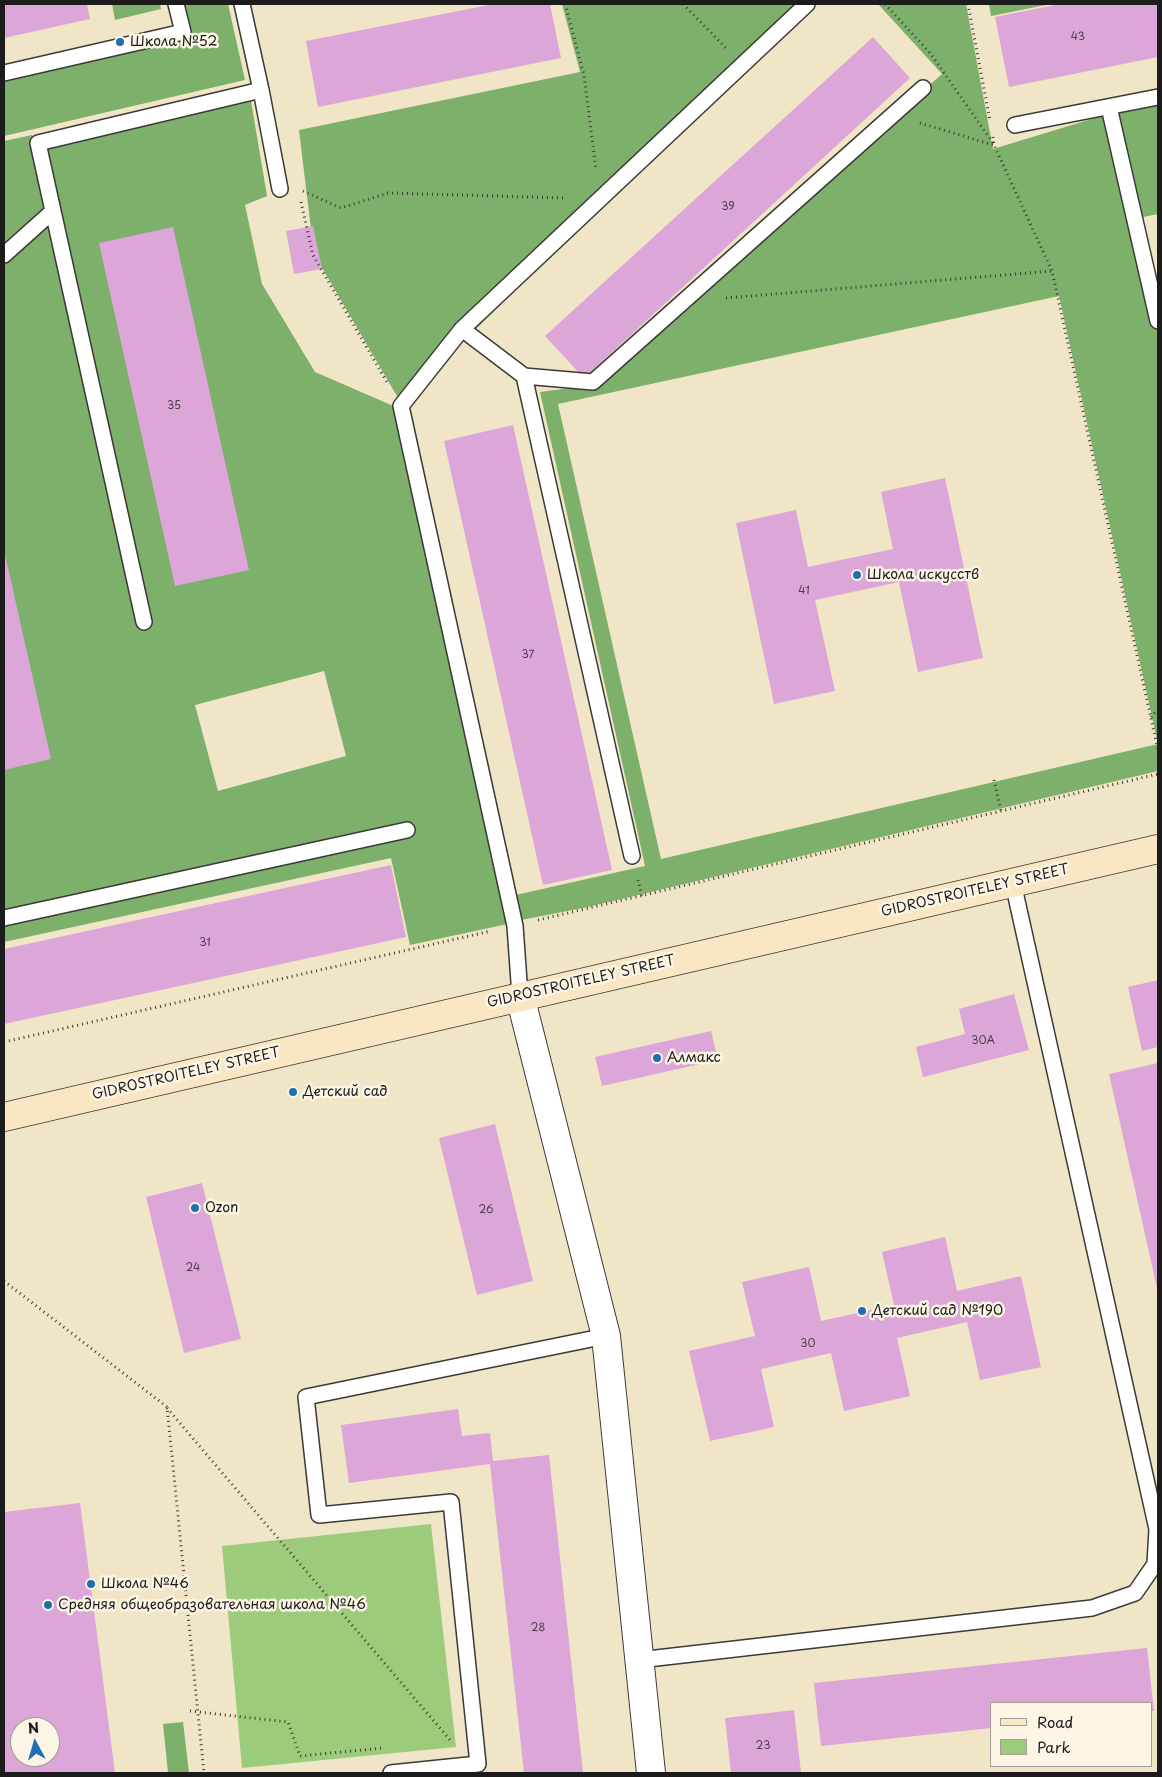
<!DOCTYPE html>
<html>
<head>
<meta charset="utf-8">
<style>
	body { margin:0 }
	#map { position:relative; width:1162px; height:1777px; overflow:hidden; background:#f0e5c7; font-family:"Playpen Sans",sans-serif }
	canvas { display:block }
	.frame { position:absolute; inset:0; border:5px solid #1c1c1c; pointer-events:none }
	.legend { position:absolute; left:990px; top:1702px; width:162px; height:65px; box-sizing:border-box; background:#fcf5e5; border:1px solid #a29e95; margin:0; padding:6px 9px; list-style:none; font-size:15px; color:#1c1c1c }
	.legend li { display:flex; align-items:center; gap:10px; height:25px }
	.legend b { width:25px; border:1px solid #a29e95 }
	.north { position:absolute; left:10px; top:1717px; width:50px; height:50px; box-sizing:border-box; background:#fcf5e5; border:1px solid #a29e95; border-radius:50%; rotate:354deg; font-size:14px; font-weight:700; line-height:20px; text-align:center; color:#1c1c1c }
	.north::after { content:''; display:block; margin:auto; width:18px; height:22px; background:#1f6fb2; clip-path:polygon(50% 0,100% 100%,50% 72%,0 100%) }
</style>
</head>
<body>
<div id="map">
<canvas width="1162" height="1777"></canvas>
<div class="frame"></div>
<ul class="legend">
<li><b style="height:6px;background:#fbe6c4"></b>Road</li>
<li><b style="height:14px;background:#9ccc7b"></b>Park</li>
</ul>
<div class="north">N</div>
</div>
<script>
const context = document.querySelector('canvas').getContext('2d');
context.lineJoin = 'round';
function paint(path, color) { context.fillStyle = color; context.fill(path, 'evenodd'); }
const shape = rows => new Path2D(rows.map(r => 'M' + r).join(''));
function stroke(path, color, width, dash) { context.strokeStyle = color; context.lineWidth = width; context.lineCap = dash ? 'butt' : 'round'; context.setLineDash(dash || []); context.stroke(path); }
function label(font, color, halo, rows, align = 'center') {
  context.font = font + ' "Playpen Sans",sans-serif'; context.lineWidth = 5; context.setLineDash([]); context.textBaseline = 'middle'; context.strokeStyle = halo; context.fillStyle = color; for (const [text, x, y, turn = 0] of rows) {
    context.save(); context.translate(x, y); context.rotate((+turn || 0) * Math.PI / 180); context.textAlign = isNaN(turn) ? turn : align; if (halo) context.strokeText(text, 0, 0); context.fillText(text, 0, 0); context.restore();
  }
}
const green = shape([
	[431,1524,456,1747,242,1768,222,1546]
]);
const forest = shape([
	[112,4,160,4,161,9,115,20],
	[185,4,228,4,245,80,4,136,4,79,192,36],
	[562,4,805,4,401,403,314,254,299,130,580,72],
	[878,4,966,4,993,149,1108,114,1158,333,1158,771,588,907,516,921,511,896,645,866,540,392,593,385,942,74],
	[1059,296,1158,744,661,859,558,404],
	[989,4,1051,4,991,16],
	[251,101,267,196,245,205,262,284,315,372,398,408,512,923,410,945,391,858,4,942,4,141,32,135,35,150],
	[324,671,346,756,218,791,195,705],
	[1158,103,1158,214,1138,218,1114,112],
	[183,1722,189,1773,168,1773,163,1724]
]);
const building = shape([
	[4,4,87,4,90,19,4,38],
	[494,4,550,4,561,58,318,107,306,41],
	[1060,4,1158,4,1158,57,1009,87,995,17],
	[873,37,910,78,584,378,545,336],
	[313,226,322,269,294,274,286,231],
	[173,227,249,570,175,586,99,243],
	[513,425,612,870,543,885,444,441],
	[945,478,983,658,918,672,899,582,815,600,835,691,774,704,736,523,796,510,808,567,893,549,881,492],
	[4,550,51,759,4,770],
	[391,865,406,937,4,1024,4,949],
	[1158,980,1158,1047,1142,1051,1128,987],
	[1014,994,1029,1050,923,1077,916,1047,965,1034,959,1009],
	[711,1031,718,1060,602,1086,595,1057],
	[1158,1063,1158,1288,1157,1288,1109,1074],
	[495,1124,533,1281,477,1295,439,1138],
	[202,1183,241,1339,184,1353,146,1197],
	[945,1237,957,1291,1021,1276,1041,1367,980,1380,967,1322,897,1338,910,1396,844,1411,831,1353,761,1369,774,1427,710,1441,689,1351,755,1336,742,1282,809,1267,821,1321,894,1305,882,1252],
	[458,1409,462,1436,490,1433,493,1461,549,1455,583,1773,524,1773,490,1464,349,1483,341,1425],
	[80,1503,115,1773,4,1773,4,1512],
	[20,1727,50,1727,50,1757,20,1757],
	[1147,1648,1154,1711,1151,1711,1151,1703,991,1703,991,1728,821,1746,814,1683],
	[794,1710,801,1773,731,1773,725,1718]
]);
const path = shape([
	[565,4,584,75,596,170],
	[683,4,726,48],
	[885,4,930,53,993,143],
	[968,4,990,121],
	[920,123,993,145],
	[993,137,994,145,1052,271,1158,750],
	[303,191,341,208,388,193,565,198],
	[301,202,313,255,388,384],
	[726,298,1052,271],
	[1151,717,1158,709],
	[994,780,1001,811],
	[638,880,642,896],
	[538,920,1158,774],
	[4,1042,491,931],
	[4,1281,167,1407,204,1773],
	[167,1408,450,1740],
	[190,1711,288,1722,300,1756,383,1748]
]);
const lane = shape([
	[242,4,261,90,280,189],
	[4,73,183,32,176,4],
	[1109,107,1158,321],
	[1015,125,1158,97],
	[53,211,144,622],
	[4,255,53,211,38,143,261,90],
	[462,329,524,376,593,382,923,88],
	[524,376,632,856],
	[4,918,407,830],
	[520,996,515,926,401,406,462,329,807,4],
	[639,1660,1092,1608,1135,1593,1155,1564,1157,1529,1013,883],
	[391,1773,478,1764,451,1502,319,1515,306,1397,606,1336]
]);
const street = shape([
	[520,996,606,1336,651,1773]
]);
const secondary = shape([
	[4,1117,1158,849]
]);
const markers = [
	[120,42,5,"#1f6fb2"],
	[857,575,5,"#1f6fb2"],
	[657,1058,5,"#1f6fb2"],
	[293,1092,5,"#1f6fb2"],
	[195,1208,5,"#1f6fb2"],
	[862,1311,5,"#1f6fb2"],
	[91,1584,5,"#1f6fb2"],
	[48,1605,5,"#1f6fb2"]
];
const numberNames = [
	["43",1078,37],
	["39",728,207],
	["35",174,406],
	["41",804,591],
	["37",528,655],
	["31",205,943],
	["30А",983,1041],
	["26",486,1210],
	["24",193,1268],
	["30",808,1344],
	["28",538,1628],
	["23",763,1746]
];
const poiNames = [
	["Школа №52",130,42],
	["Школа искусств",867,575],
	["Алмакс",667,1058],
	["Детский сад",303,1092],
	["Ozon",205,1208],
	["Детский сад №190",872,1311],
	["Школа №46",101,1584],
	["Средняя общеобразовательная школа №46",58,1605]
];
const streetNames = [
	["GIDROSTROITELEY STREET",975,891,-13],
	["GIDROSTROITELEY STREET",581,982,-13],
	["GIDROSTROITELEY STREET",186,1074,-13]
];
paint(green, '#9ccc7b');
paint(forest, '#7db06b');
paint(building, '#dca6d8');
stroke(lane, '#3c3a36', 18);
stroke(street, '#3c3a36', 30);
stroke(secondary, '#3c3a36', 30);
stroke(path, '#3c3a36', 3, [1, 4]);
stroke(lane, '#fff', 15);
stroke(street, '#fff', 28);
stroke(secondary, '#fbe6c4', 28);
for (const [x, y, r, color] of markers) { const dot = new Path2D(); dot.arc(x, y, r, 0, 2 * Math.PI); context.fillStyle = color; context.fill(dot); stroke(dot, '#fcf5e5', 2); }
label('11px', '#4c3e4b', null, numberNames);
label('14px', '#1c1c1c', '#fcf5e5', poiNames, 'left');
label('14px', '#1c1c1c', '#fcf5e5', streetNames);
</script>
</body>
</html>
